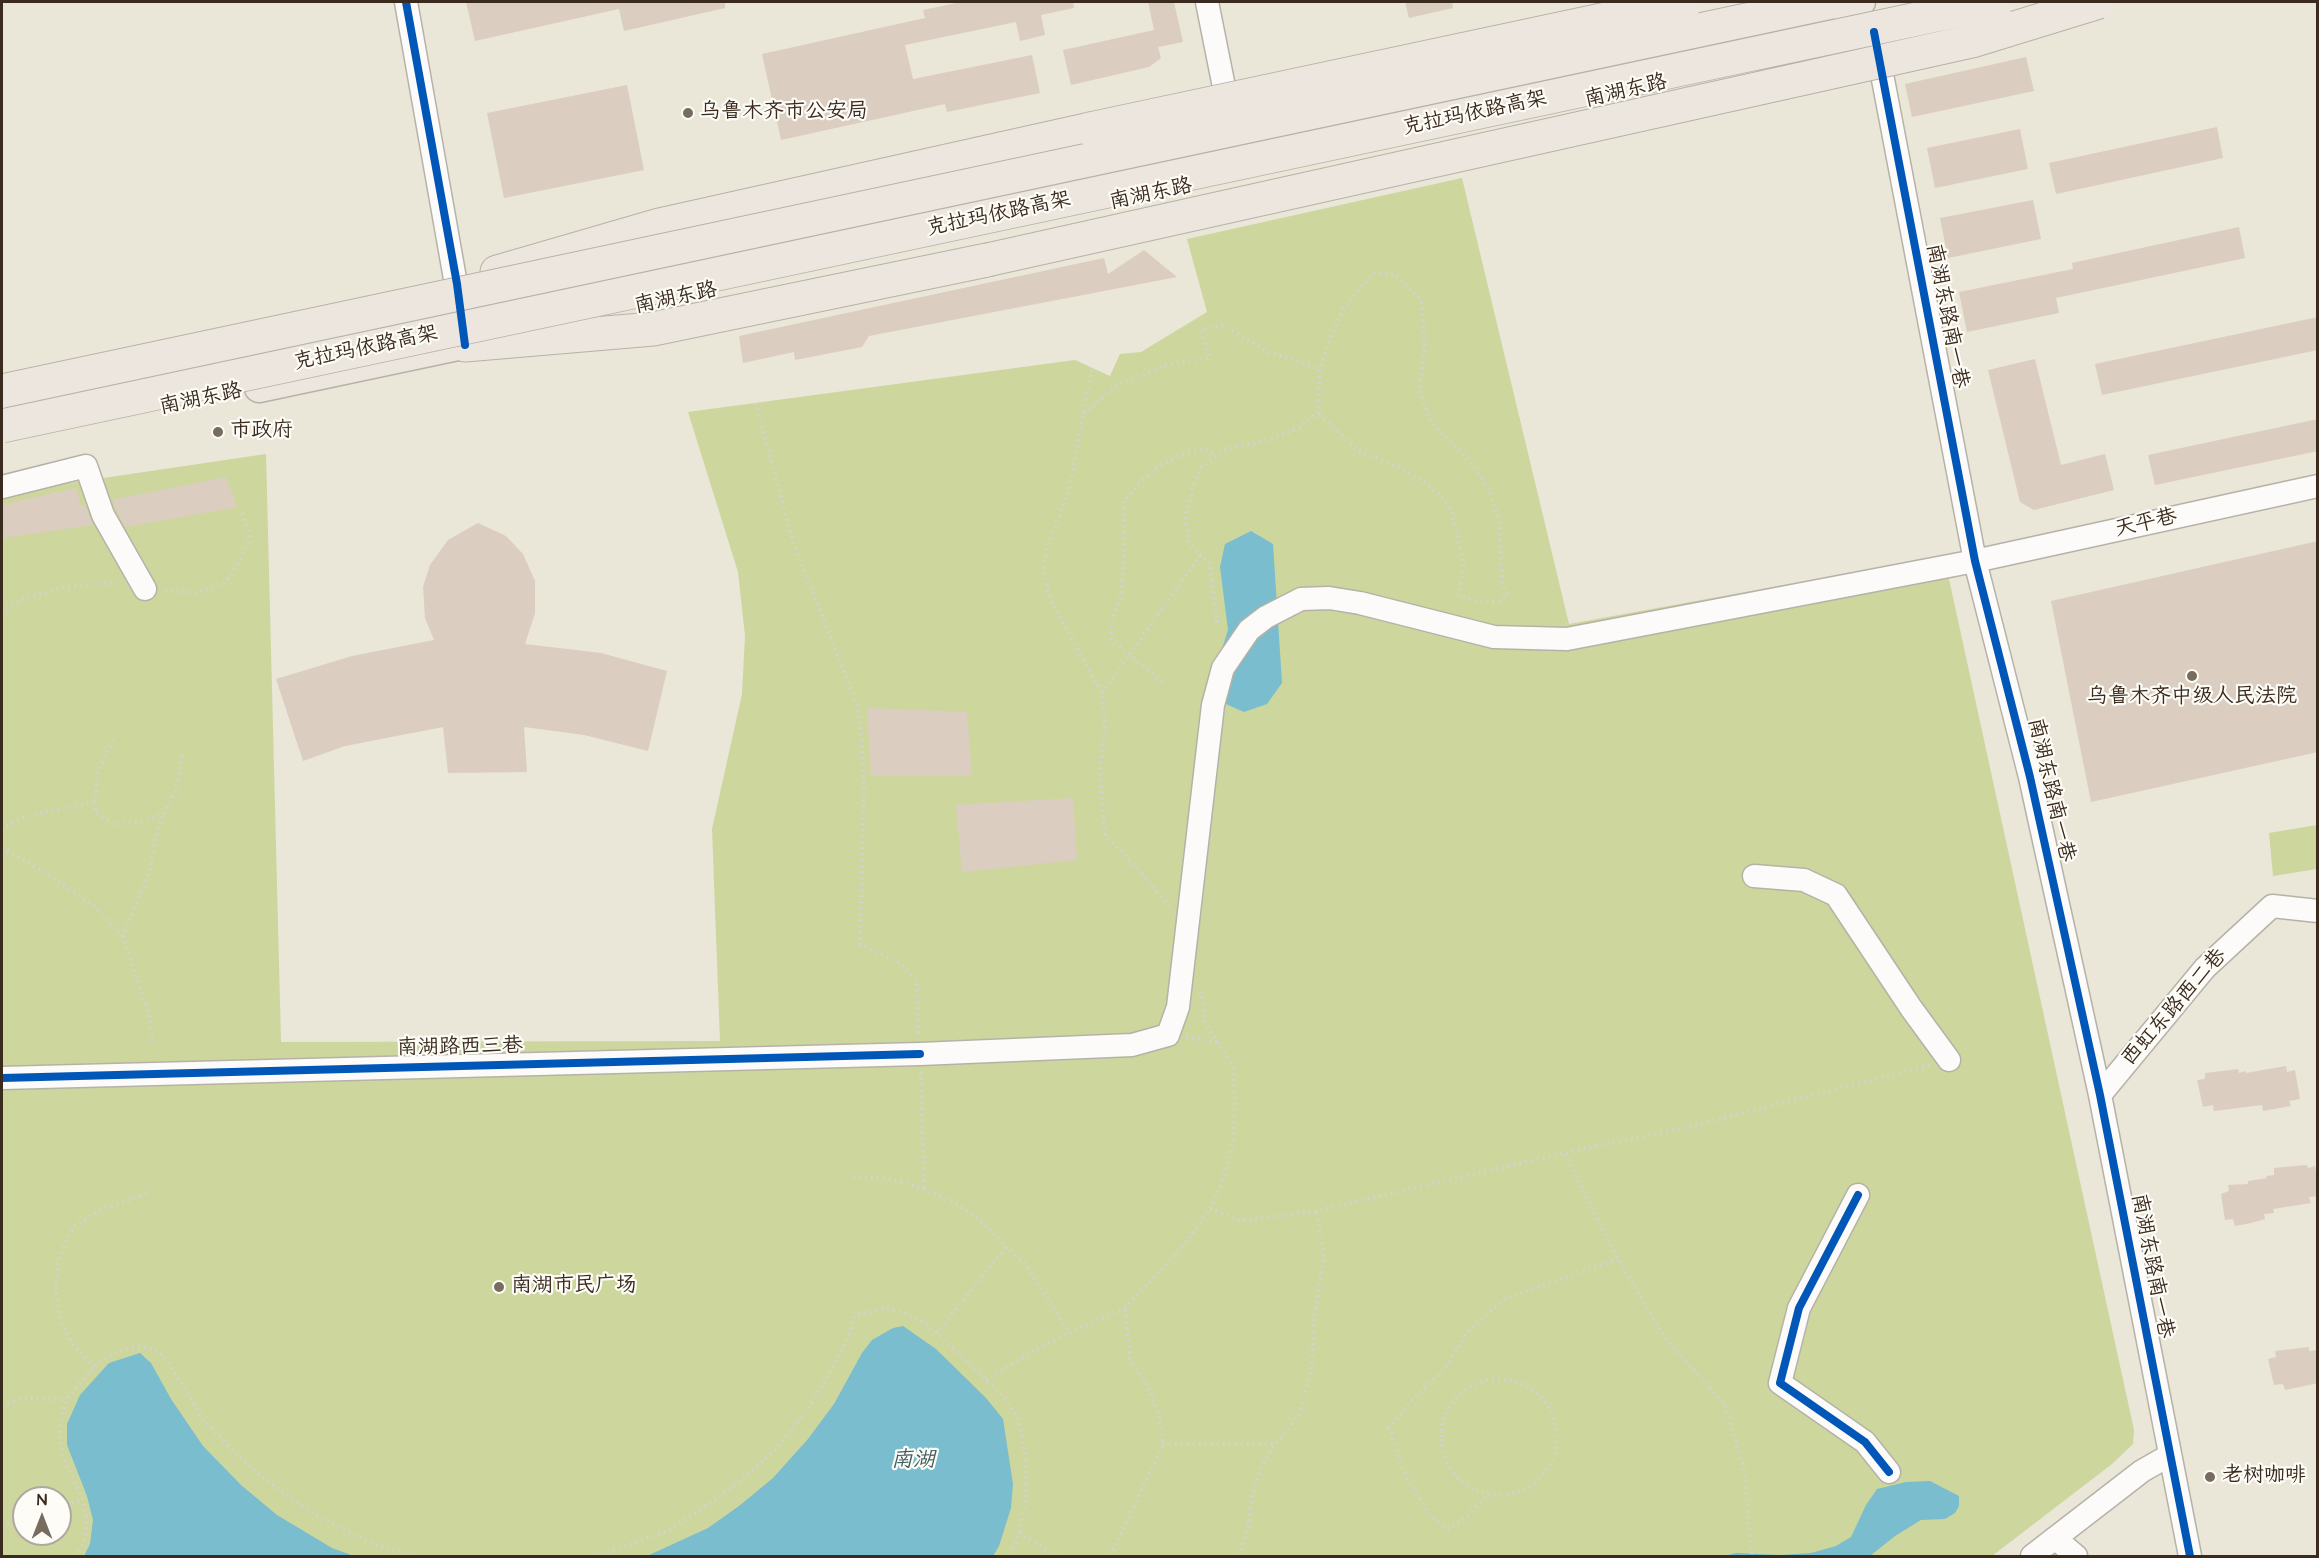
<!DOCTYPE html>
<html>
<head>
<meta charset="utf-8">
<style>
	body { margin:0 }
	#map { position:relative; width:2319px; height:1558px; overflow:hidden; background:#eae6d8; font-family:"Architects Daughter",sans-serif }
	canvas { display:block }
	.frame { position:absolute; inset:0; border:3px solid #3b2a1e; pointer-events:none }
	.north { position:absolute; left:12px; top:1486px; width:60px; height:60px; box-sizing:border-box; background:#fdfcf7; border:2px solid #afa8a0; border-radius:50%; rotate:0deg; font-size:16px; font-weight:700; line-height:24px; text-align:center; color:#3b2a1e }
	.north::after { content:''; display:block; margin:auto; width:21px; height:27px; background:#786c5f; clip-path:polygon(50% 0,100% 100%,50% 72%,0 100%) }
</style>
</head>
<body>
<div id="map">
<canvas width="2319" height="1558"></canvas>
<div class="frame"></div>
<div class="north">N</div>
</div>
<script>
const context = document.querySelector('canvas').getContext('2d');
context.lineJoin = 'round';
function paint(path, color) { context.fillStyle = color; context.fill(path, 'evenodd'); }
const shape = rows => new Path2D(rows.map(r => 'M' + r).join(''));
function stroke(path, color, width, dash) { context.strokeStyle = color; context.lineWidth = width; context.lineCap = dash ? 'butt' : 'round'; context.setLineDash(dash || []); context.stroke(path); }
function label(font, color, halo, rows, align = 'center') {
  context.font = font + ' "Architects Daughter","LXGW WenKai TC",sans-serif'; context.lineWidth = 4.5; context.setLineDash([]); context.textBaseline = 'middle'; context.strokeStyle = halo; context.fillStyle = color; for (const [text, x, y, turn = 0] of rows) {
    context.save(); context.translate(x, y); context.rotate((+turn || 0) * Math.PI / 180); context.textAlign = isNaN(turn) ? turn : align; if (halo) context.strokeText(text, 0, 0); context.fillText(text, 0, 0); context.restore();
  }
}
const green = shape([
	[1462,178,1569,624,1944,556,2134,1430,2133,1444,2112,1464,1992,1556,2,1556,2,493,266,454,281,1042,720,1041,712,829,742,694,745,636,738,572,688,412,1075,360,1110,376,1120,354,1141,352,1207,312,1187,239],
	[24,1498,60,1498,60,1534,24,1534],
	[2317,825,2317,869,2273,876,2269,833]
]);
const water = shape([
	[1251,531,1273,544,1282,683,1267,704,1244,712,1219,701,1214,674,1228,630,1220,567,1225,544],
	[903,1326,936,1349,986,1398,1003,1419,1013,1484,1011,1508,999,1546,993,1556,647,1556,708,1528,739,1506,773,1478,808,1439,834,1404,862,1353,872,1340,893,1328],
	[140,1353,151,1363,171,1399,203,1446,241,1485,277,1515,332,1548,354,1556,84,1556,90,1544,93,1520,87,1496,67,1445,67,1424,80,1395,109,1363],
	[1930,1481,1959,1496,1959,1506,1955,1513,1945,1519,1921,1520,1895,1536,1870,1556,1724,1556,1736,1553,1780,1555,1811,1553,1836,1546,1851,1537,1866,1505,1877,1489,1906,1482]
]);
const building = shape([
	[466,2,725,2,725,8,624,31,619,9,475,41],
	[961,2,1073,2,1074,8,1041,15,1045,35,1020,41,1016,22,905,45,913,79,1032,55,1040,93,947,112,945,104,781,140,762,54,925,18,923,10],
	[1148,2,1174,2,1183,42,1158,47,1161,58,1149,67,1071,85,1063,50,1154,30],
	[1405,2,1452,2,1453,8,1409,18],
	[2026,57,2034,91,1912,117,1905,84],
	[627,85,644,170,504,198,487,113],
	[2217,127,2223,158,2056,194,2049,163],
	[2020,129,2028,169,1935,188,1927,148],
	[2033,200,2041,239,1948,258,1940,218],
	[2239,227,2245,258,2056,298,2059,313,1967,332,1959,292,2073,269,2072,263],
	[1144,250,1177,277,869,336,862,347,795,360,794,352,743,363,739,336,1104,258,1108,274],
	[2318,317,2318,350,2102,395,2095,364],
	[2035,359,2061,465,2105,454,2114,490,2034,510,2020,502,1988,370],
	[2318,419,2318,451,2155,485,2148,455],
	[226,477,237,507,125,527,112,500],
	[76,488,81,506,85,506,93,525,2,538,2,505],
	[478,523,506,536,523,554,535,581,535,613,525,644,601,653,667,671,648,751,584,735,524,727,527,772,448,773,443,727,345,746,303,761,276,679,352,656,434,640,425,618,423,587,430,565,448,540],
	[2318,541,2318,752,2091,802,2051,601],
	[867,708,967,712,972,776,871,776],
	[1073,798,1077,860,962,872,956,805],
	[2286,1066,2287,1072,2295,1070,2300,1099,2289,1101,2291,1106,2263,1111,2262,1105,2214,1111,2213,1105,2203,1107,2197,1080,2205,1079,2205,1073,2238,1069,2239,1073,2246,1071,2246,1073],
	[2307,1165,2308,1168,2315,1166,2318,1181,2318,1196,2309,1197,2311,1203,2273,1209,2274,1213,2264,1214,2265,1219,2251,1223,2235,1226,2233,1219,2225,1220,2221,1194,2229,1191,2228,1185,2248,1184,2248,1181,2267,1178,2266,1176,2274,1175,2274,1168],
	[2309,1347,2309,1351,2318,1350,2318,1383,2285,1390,2283,1384,2274,1385,2268,1359,2276,1357,2275,1351]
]);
const path = shape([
	[1092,369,1069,490,1046,551,1043,570,1051,601,1102,693,1105,725,1100,774,1105,836,1135,866,1170,907],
	[756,403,793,542,857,705,861,733,864,785,860,944,902,964,917,982,918,1034],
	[1084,414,1114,387,1168,364,1210,358,1201,330,1222,325,1269,352,1320,369],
	[165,590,197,593,226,582,240,559,250,536,241,510],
	[2,612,22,599,64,587,106,583,121,585],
	[1217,623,1210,563,1189,544,1185,515,1199,469,1227,448,1265,441,1297,429,1318,413,1320,369,1329,341,1343,309,1373,273,1396,275,1421,300,1425,347,1419,389,1431,422,1467,457,1489,489,1499,520,1502,583,1507,594,1500,602,1480,602,1459,596,1464,565,1452,512,1440,494,1405,470,1359,451,1318,413],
	[1162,682,1111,639,1112,622,1121,593,1124,555,1124,502,1138,484,1156,468,1185,453,1205,450,1217,455],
	[1102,693,1201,554],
	[113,740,97,772,95,812,113,825,142,821,164,813,176,789,182,755],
	[2,830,21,818,95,801],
	[2,848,46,873,94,906,123,937,149,1014,153,1045],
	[123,937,151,867,153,848,163,814],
	[1186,1037,1217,1042],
	[921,1072,924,1189],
	[1565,1154,1618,1259,1665,1338,1724,1403,1744,1470,1752,1556],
	[853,1177,875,1177,902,1182,931,1192,959,1205,985,1225,1024,1263,1070,1333],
	[1210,1209,1240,1221,1316,1211,1573,1151,1685,1128,1930,1065],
	[937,1333,1007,1245],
	[94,1367,73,1344,60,1320,56,1292,57,1265,66,1241,75,1226,99,1211,149,1192],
	'1441 1437a58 58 0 1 1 116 0a58 58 0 1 1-116 0Z',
	[986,1380,1044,1345,1125,1308,1185,1244,1210,1209,1221,1185,1233,1142,1235,1097,1233,1067,1205,1022,1202,991],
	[2,1405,23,1398,66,1400],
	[1163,1444,1276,1444],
	[1489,1493,1464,1519,1448,1529,1429,1514,1405,1474,1389,1428,1410,1402,1444,1370,1468,1332,1506,1298,1618,1259],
	[60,1506,83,1500],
	[2,1526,24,1515],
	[1019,1533,1057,1556],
	[75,1556,84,1543,87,1521,83,1500,62,1454,59,1429,66,1400,98,1362,114,1353,134,1347,148,1347,164,1356,203,1419,236,1454,275,1487,319,1517,375,1545,412,1556],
	[596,1556,670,1530,733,1487,776,1449,807,1410,832,1369,848,1338,855,1315,887,1308,905,1313,928,1325,1005,1398,1018,1419,1026,1458,1026,1500,1019,1533,1010,1556],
	[1111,1556,1163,1444,1158,1412,1147,1385,1130,1359,1125,1308],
	[1240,1556,1249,1523,1252,1496,1261,1467,1276,1444,1299,1415,1311,1372,1315,1311,1324,1256,1316,1211]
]);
const minor = shape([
	[406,2,460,307],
	[1207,2,1229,112],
	[1877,48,1975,561,2030,777,2100,1095,2190,1556],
	[2,487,86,466,103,515,145,589],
	[1754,876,1804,880,1836,895,1911,1008,1949,1060],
	[2,1078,920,1054,1132,1045,1168,1035,1178,1007,1213,705,1223,668,1249,630,1266,617,1301,599,1329,598,1360,603,1494,637,1567,639,1975,561,2318,486],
	[2100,1095,2205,968,2272,906,2318,911],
	[1858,1195,1799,1308,1780,1383,1865,1442,1889,1472],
	[2055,1538,2076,1556],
	[2032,1556,2142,1471,2170,1455]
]);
const major = shape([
	[1811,12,1861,2],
	[259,388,486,340]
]);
const highway = shape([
	[497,272,659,225,1090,129],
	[465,345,653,329,987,260]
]);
const highwayBridge = shape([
	[1090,129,1686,2],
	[987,260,1972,41,2099,2],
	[2,391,1831,2],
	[2,426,1997,2]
]);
const cycleway = shape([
	[406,2,457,284,465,345],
	[1874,32,1975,561,2030,777,2100,1095,2190,1556],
	[2,1078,920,1054],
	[1858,1195,1799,1308,1780,1383,1865,1442,1889,1472]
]);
const markers = [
	[688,113,6,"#786c5f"],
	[218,432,6,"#786c5f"],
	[2192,676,6,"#786c5f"],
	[499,1287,6,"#786c5f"],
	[2210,1477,6,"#786c5f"]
];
const streetNames = [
	["南湖东路",1626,92,-13],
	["克拉玛依路高架",1475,114,-12],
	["南湖东路",1151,195,-12],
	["克拉玛依路高架",999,215,-12],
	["南湖东路",676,299,-12],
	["南湖东路南一巷",1946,316,79],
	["克拉玛依路高架",366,349,-12],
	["南湖东路",201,400,-12],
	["天平巷",2146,524,-13],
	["南湖东路南一巷",2050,790,77],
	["西虹东路西二巷",2175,1008,-49],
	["南湖路西三巷",460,1048,-1],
	["南湖东路南一巷",2151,1266,79]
];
const poiNames = [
	["乌鲁木齐市公安局",700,113],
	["市政府",230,432],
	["乌鲁木齐中级人民法院",2192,698,"center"],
	["南湖市民广场",511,1287],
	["老树咖啡",2222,1477]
];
const waterNames = [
	["南湖",913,1461]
];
paint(green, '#cdd69d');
paint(water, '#79bdce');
paint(building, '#dbcec0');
stroke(minor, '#b6b2a8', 25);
stroke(major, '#b6b2a8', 31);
stroke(highway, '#b6b2a8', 35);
stroke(path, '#d5d2cf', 4, [1.5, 4.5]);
stroke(minor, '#fcfbf9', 22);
stroke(major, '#ede6de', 28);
stroke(highway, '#ede6de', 33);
stroke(highwayBridge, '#b6b2a8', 35, []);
stroke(highwayBridge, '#ede6de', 33);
stroke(cycleway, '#0057b8', 8);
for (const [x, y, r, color] of markers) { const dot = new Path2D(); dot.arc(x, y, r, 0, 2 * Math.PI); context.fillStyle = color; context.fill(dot); stroke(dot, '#fdfcf7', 2); }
label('21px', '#3b2a1e', '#fdfcf7', streetNames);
label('21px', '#3b2a1e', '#fdfcf7', poiNames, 'left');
label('italic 22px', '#415e62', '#fdfcf7', waterNames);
</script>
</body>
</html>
